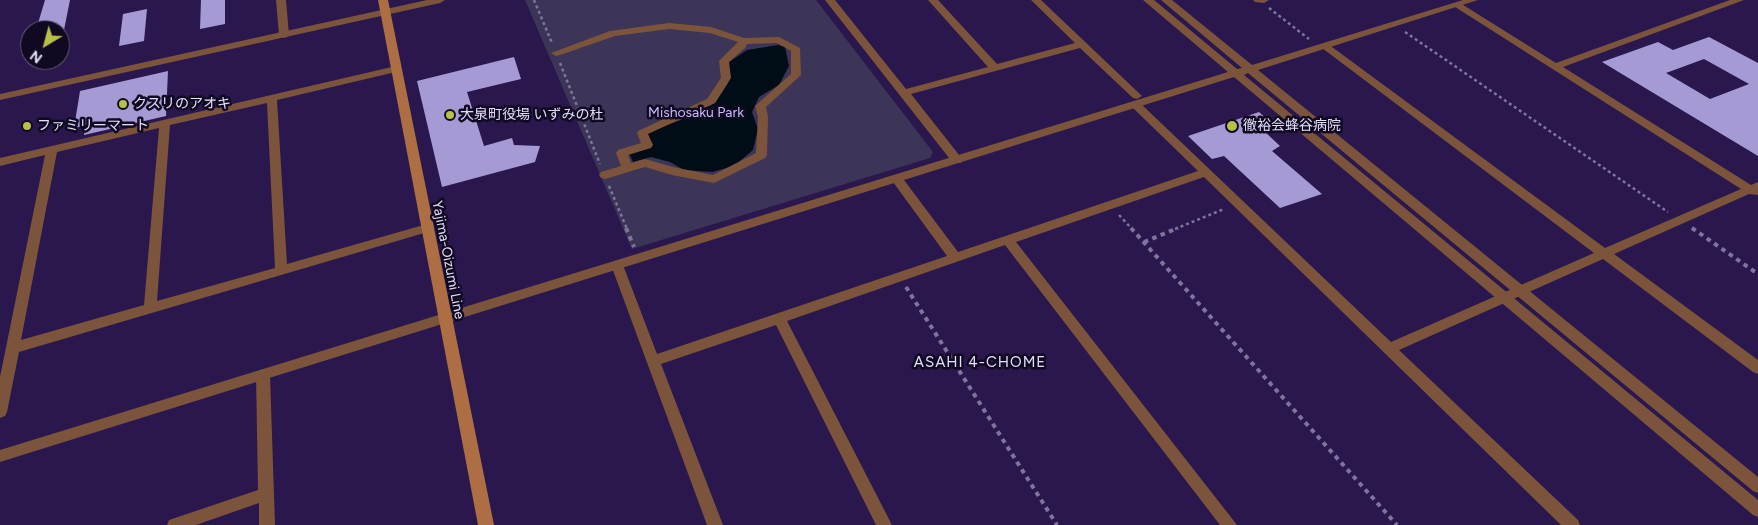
<!DOCTYPE html>
<html>
<head>
<meta charset="utf-8">
<style>
	body { margin:0 }
	#map { position:relative; width:1758px; height:525px; overflow:hidden; background:#29174e; font-family:Figtree,sans-serif }
	canvas { display:block }
	.north { position:absolute; left:20px; top:20px; width:50px; height:50px; box-sizing:border-box; background:#100921; border:1px solid #645e78; border-radius:50%; rotate:217deg; font-size:14px; font-weight:700; line-height:20px; text-align:center; color:#e3defa }
	.north::after { content:''; display:block; margin:auto; width:18px; height:22px; background:#b7c147; clip-path:polygon(50% 0,100% 100%,50% 72%,0 100%) }
</style>
</head>
<body>
<div id="map">
<canvas width="1758" height="525"></canvas>
<div class="north">N</div>
</div>
<script>
const context = document.querySelector('canvas').getContext('2d');
context.lineJoin = 'round';
function paint(path, color) { context.fillStyle = color; context.fill(path, 'evenodd'); }
const shape = rows => new Path2D(rows.map(r => 'M' + r).join(''));
function stroke(path, color, width, dash) { context.strokeStyle = color; context.lineWidth = width; context.lineCap = dash ? 'butt' : 'round'; context.setLineDash(dash || []); context.stroke(path); }
function label(font, color, halo, rows, align = 'center') {
  context.font = font + ' Figtree,"Noto Sans JP",sans-serif'; context.lineWidth = 5; context.setLineDash([]); context.textBaseline = 'middle'; context.strokeStyle = halo; context.fillStyle = color; for (const [text, x, y, turn = 0] of rows) {
    context.save(); context.translate(x, y); context.rotate((+turn || 0) * Math.PI / 180); context.textAlign = isNaN(turn) ? turn : align; if (halo) context.strokeText(text, 0, 0); context.fillText(text, 0, 0); context.restore();
  }
}
const green = shape([
	[525,0,816,0,933,152,930,158,632,249]
]);
const water = shape([
	[778,45,785,47,789,66,779,85,759,97,752,112,758,129,753,150,734,166,712,172,684,170,670,162,651,157,633,162,629,153,649,146,646,133,681,120,715,103,728,83,729,62,747,50]
]);
const building = shape([
	[45,0,70,0,64,30,36,30],
	[201,0,225,0,225,24,200,29],
	[147,9,144,41,119,46,123,14],
	[1709,37,1758,63,1758,156,1602,62,1658,42,1673,50],
	[1704,59,1749,84,1710,99,1666,73],
	[514,57,521,79,467,92,484,146,512,138,514,145,540,146,535,162,442,187,417,81],
	[168,71,166,116,84,135,85,126,74,128,80,91],
	[1259,112,1275,127,1263,130,1280,146,1272,151,1322,194,1280,208,1224,156,1212,159,1188,136]
]);
const pathFar1 = shape([
	[534,0,552,43],
	[1269,8,1309,39],
	[1405,32,1668,212],
	[560,63,600,164],
	[609,186,627,229],
	[1119,215,1132,229],
	[1692,228,1694,229],
	[1175,229,1224,209]
]);
const path = shape([
	[626,228,634,247],
	[1131,228,1397,525],
	[1692,228,1758,274],
	[1144,242,1178,228],
	[906,287,1057,525]
]);
const pedestrian = shape([
	[669,23,711,27,744,38,779,37,800,48,801,75,766,107,768,117,767,155,765,158,714,183,672,175,645,167,605,179,601,178,599,175,601,172,621,166,616,153,618,150,641,143,637,133,638,131,707,99,721,78,719,61,738,42,710,33,669,29,615,36,560,55,556,56,551,53,610,31,669,23],
	[777,43,791,51,791,74,755,106,758,117,756,153,713,175,673,167,645,159,631,163,628,155,651,148,653,145,648,134,715,103,731,78,729,62,745,48,747,44,777,43]
]);
const minor = shape([
	[276,0,286,0,289,35,287,37,284,38,279,35,276,0],
	[825,0,835,0,906,89,988,67,928,0,938,0,997,64,1075,43,1031,0,1041,0,1142,96,1137,99,1133,98,1080,48,911,94,963,160,961,163,953,163,825,0],
	[1253,0,1269,0,1264,3,1255,2,1253,0],
	[1730,0,1744,0,1563,67,1751,185,1758,182,1758,195,1749,194,1614,254,1758,360,1758,374,1753,372,1603,259,1399,350,1578,520,1580,525,1561,525,1204,177,1016,242,1237,525,1220,525,1005,245,787,321,892,525,876,525,776,325,661,364,723,525,707,525,611,265,613,262,617,260,621,262,623,265,657,354,947,256,893,182,891,179,893,176,901,176,958,252,1198,171,1132,107,1131,105,1136,102,1140,103,1391,342,1594,253,1322,48,1322,44,1328,44,1605,248,1741,189,1452,5,1454,3,1460,3,1556,63,1730,0],
	[396,66,400,67,400,71,277,100,287,264,427,224,431,225,433,228,431,231,19,352,7,412,5,416,0,418,0,377,45,155,0,166,0,158,396,66],
	[267,103,275,268,157,301,170,125,267,103],
	[159,128,144,305,21,340,57,152,159,128],
	[263,369,268,371,270,375,275,525,259,525,259,503,196,525,167,525,169,520,258,490,256,375,258,371,263,369]
]);
const tertiary = shape([
	[427,0,445,0,440,3,0,100,0,94,427,0],
	[1143,0,1154,0,1237,69,1242,68,1161,0,1172,0,1252,65,1463,0,1478,0,1258,70,1758,477,1758,493,1753,491,1248,73,1244,75,1758,500,1758,517,1753,515,1234,77,0,462,0,450,1228,72,1143,0]
]);
const secondary = shape([
	[378,0,388,0,494,525,478,525,378,0]
]);
const markers = [
	[123,104,5,"#b7c147"],
	[450,115,5,"#b7c147"],
	[27,126,5,"#b7c147"],
	[1232,126,6,"#b7c147"]
];
const poiNames = [
	["クスリのアオキ",133,104],
	["大泉町役場 いずみの杜",460,115],
	["ファミリーマート",37,126],
	["徹裕会蜂谷病院",1243,126]
];
const parkNames = [
	["Mishosaku Park",696,113]
];
const streetNames = [
	["Yajima-Oizumi Line",448,260,79]
];
const neighbourhoodNames = [
	["ASAHI 4-CHOME",980,363]
];
paint(green, '#3d3557');
paint(water, '#000c16');
paint(building, '#a69ad5');
stroke(pathFar1, '#80749e', 2.5, [3, 3]);
stroke(path, '#80749e', 4, [4.5, 4.5]);
paint(pedestrian, '#7c543b');
paint(minor, '#7c543b');
paint(tertiary, '#7c543b');
paint(secondary, '#ad6e43');
for (const [x, y, r, color] of markers) { const dot = new Path2D(); dot.arc(x, y, r, 0, 2 * Math.PI); context.fillStyle = color; context.fill(dot); stroke(dot, '#100921', 2); }
label('14px', '#e3defa', '#100921', poiNames, 'left');
label('14px', '#c8bbfd', '#100921', parkNames);
label('14px', '#e3defa', '#100921', streetNames);
context.letterSpacing = '1px';
label('15px', '#e3defa', '#100921', neighbourhoodNames);
context.letterSpacing = '0px';
</script>
</body>
</html>
